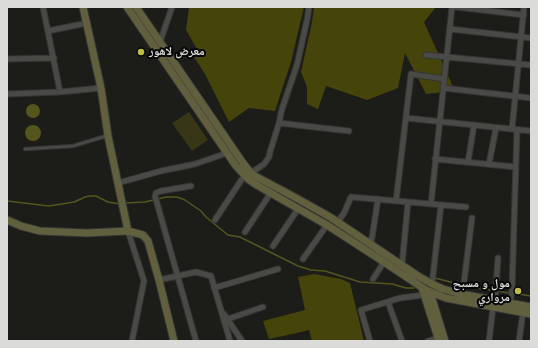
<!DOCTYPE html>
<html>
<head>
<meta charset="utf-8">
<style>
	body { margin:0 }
	#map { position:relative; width:538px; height:348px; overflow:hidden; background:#1c1c19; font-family:"Open Sans",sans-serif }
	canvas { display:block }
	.frame { position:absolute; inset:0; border:8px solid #dbdbd9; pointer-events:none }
</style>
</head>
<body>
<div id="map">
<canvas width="538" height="348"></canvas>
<div class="frame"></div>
</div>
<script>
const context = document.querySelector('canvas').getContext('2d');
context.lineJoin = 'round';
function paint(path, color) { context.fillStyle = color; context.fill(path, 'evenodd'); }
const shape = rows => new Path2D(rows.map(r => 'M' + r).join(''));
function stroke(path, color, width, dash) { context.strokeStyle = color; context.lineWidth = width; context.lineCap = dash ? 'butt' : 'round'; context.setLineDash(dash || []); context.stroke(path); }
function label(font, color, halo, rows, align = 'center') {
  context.font = font + ' "Open Sans","Noto Naskh Arabic",sans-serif'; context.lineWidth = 4; context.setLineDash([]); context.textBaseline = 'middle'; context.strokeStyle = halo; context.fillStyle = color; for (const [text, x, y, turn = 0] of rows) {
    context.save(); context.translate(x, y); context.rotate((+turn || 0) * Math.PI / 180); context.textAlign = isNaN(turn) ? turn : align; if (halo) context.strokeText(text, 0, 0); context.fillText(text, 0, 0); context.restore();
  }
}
const green = shape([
	[189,112,208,140,192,151,172,123]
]);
const forest = shape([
	[189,7,304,7,291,62,275,111,249,108,229,122,205,74,192,54,197,49,186,30],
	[314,7,436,7,424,22,455,91,426,94,405,53,398,88,367,100,326,86,318,109,307,104,307,87,301,72,312,22],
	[314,274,341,279,350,283,364,341,312,341,309,330,297,333,269,339,263,321,305,310,298,277]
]);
const water = shape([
	'26 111a7 7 0 1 1 14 0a7 7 0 1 1-14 0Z',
	'25 133a8 8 0 1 1 16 0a8 8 0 1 1-16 0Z'
]);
const stream = shape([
	[7,201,49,206,68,203,74,202,85,197,90,196,96,196,108,202,120,204],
	[126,203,145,202,166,197,177,197,185,200,201,211,206,217,228,235,240,237,298,266,311,270,325,271,360,282,392,284,406,288,414,288],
	[435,278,462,285],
	[465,286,509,293],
	[513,293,531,296]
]);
const lane = shape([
	[25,149,73,146,106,136]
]);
const street = shape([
	[43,7,60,92],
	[456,7,524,15],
	[450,29,531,38],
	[48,31,87,23],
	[160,42,172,7],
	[426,55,531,65],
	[7,59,54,58],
	[443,88,531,98],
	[7,94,60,92,101,88],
	[406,118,531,131],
	[279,123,349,131],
	[512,129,524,7],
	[435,159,516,167],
	[468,162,474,125],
	[489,164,496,128],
	[251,173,264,164,269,157,270,152,279,123,282,109,297,65,307,20,309,7],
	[118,183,161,171,195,164,227,153],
	[191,186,161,191,156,193,155,196,196,341],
	[396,201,411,74,444,79],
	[431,204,452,7],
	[215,220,244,176],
	[338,222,344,213,351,197,466,207],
	[128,231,144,281,132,341],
	[245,232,270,194],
	[371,244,378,199],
	[273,246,298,209],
	[303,259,327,225],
	[402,265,408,202],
	[373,279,384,262],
	[159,280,196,272,211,276,230,341],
	[432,284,441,205],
	[214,288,278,269],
	[461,296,464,282,472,218],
	[495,301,498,258],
	[388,302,402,341],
	[510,304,512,289,517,130],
	[224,314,242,341],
	[228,319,263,307],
	[370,341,361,310,400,298,424,295],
	[428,341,438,338],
	[489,341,493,307],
	[519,341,523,312]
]);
const secondary = shape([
	[127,7,236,166,248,179,255,184,327,225,384,262,426,290,446,298,531,314],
	[136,7,243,163,251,173,255,176,298,199,330,217,418,276,432,284,443,289,461,294,531,307],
	[7,220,21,226,40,231,87,233,128,231,108,136,101,88,83,7],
	[128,231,143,235,148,241,159,280,174,341],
	[422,288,439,341],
	[430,292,445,341]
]);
const markers = [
	[141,52,4,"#c0be41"],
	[518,291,4,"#c0be41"]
];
const poiNames = [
	["معرض لاهور",149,52],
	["مول و مسبح",510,284,"right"],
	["مرواري",510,298,"right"]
];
paint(green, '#373718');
paint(forest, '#45440a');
paint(water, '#55551e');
stroke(stream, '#55551e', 1.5);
stroke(lane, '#353634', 4.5);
stroke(street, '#353634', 7);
stroke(secondary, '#353634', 9);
stroke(lane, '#494945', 2.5);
stroke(street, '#494945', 5);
stroke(secondary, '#605f3e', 7);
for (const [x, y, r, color] of markers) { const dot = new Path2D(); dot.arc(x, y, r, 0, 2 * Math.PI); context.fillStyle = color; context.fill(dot); stroke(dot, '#060606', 1.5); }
label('bold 12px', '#dbdbd9', '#060606', poiNames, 'left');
</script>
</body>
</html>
